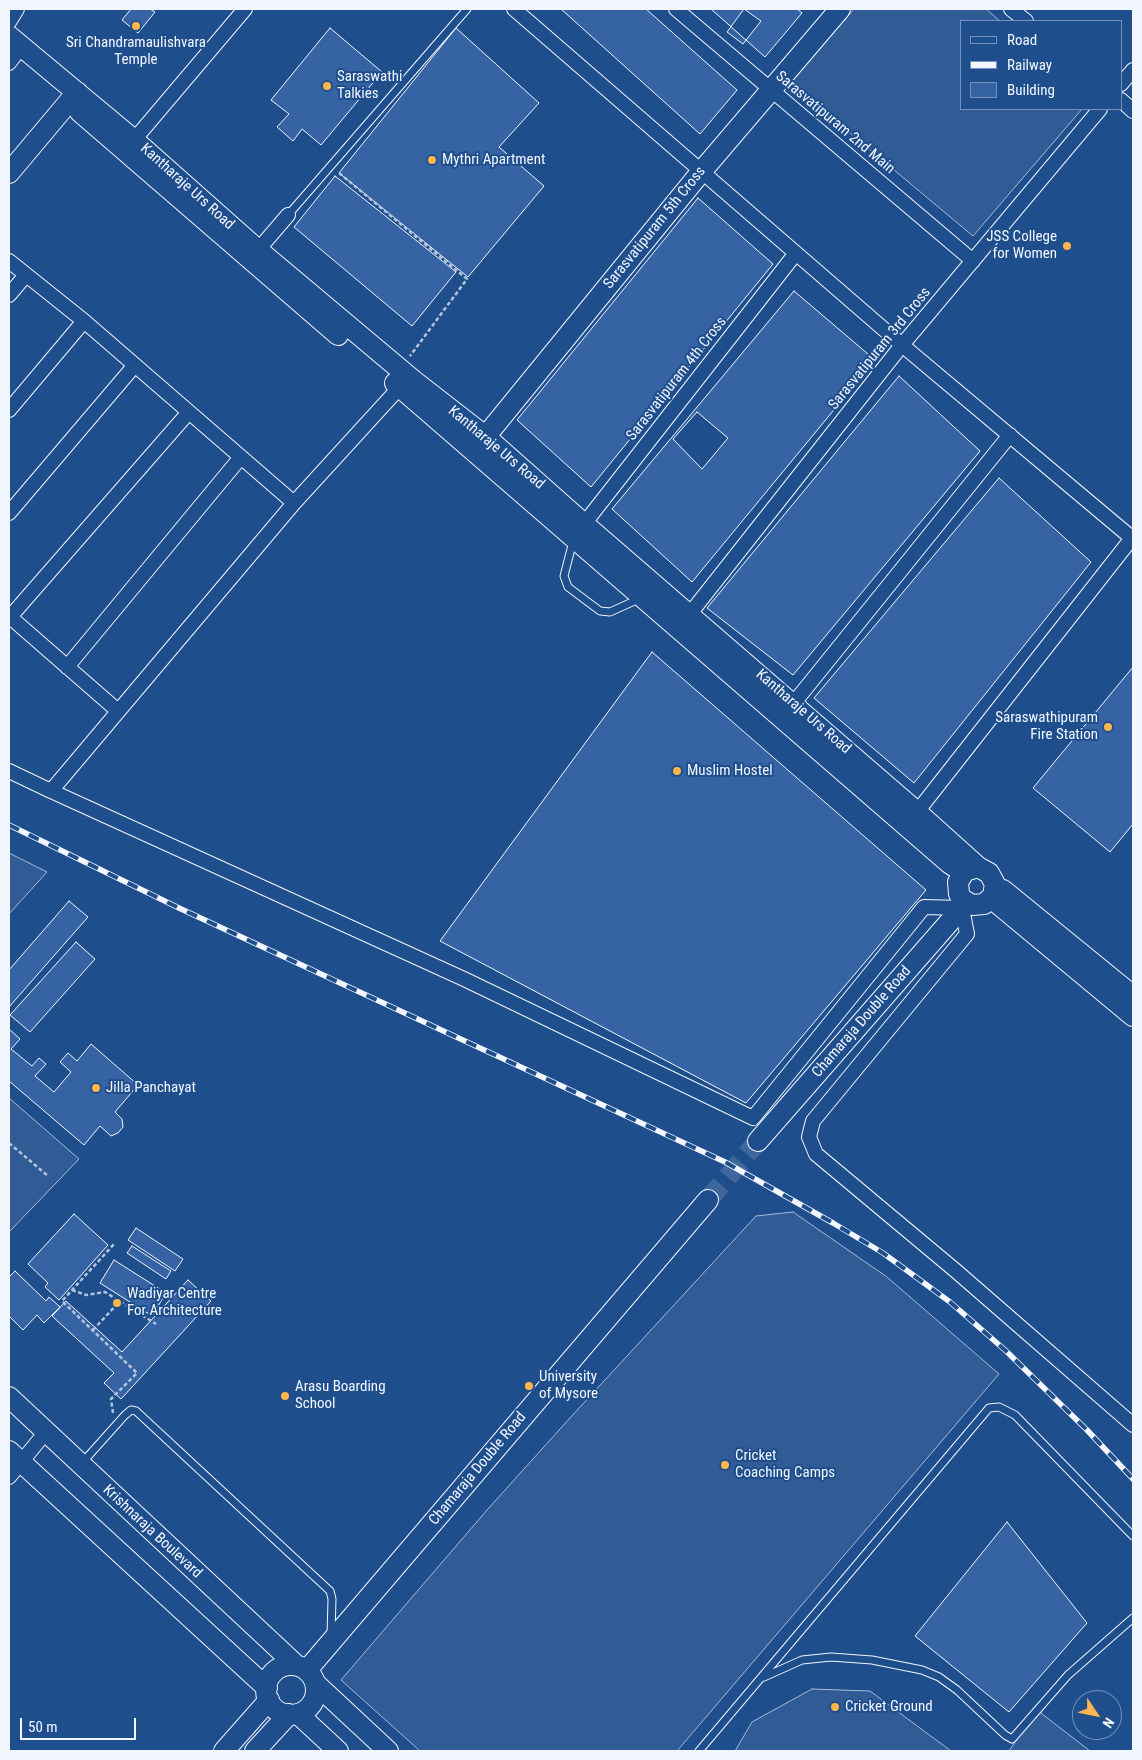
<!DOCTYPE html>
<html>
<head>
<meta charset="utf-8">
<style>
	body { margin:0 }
	#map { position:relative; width:1142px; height:1760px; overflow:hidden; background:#1f4e8c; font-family:"Roboto Condensed",sans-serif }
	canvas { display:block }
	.frame { position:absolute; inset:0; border:10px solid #f2f6ff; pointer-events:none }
	.legend { position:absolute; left:960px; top:20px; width:162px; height:90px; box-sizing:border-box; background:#1f4e8c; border:1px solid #7391ba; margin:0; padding:6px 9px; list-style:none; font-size:15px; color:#f2f6ff }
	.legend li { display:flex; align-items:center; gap:10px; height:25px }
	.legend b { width:25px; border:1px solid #7391ba }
	.north { position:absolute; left:1072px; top:1690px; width:50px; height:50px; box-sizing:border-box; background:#1f4e8c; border:1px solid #7391ba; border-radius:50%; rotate:124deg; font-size:14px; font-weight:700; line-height:20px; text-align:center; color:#f2f6ff }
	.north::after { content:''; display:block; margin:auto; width:18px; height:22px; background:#ffb74d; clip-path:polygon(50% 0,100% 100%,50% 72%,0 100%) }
	.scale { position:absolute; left:20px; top:1718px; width:116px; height:22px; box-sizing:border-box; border:2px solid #f2f6ff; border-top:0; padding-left:6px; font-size:15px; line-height:18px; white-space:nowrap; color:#f2f6ff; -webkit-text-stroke:4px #1f4e8c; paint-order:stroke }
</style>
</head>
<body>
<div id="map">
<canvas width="1142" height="1760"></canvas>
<div class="frame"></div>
<ul class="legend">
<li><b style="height:6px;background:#1f4e8c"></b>Road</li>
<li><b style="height:6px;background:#f2f6ff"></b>Railway</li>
<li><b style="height:14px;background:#3563a3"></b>Building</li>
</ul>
<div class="north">N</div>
<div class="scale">50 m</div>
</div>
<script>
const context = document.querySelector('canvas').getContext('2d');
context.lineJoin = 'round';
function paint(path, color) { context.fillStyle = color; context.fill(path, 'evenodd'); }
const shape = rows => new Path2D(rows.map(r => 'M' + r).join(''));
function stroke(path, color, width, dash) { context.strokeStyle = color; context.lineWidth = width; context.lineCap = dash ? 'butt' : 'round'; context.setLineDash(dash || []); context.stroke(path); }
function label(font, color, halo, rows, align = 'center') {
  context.font = font + ' "Roboto Condensed",sans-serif'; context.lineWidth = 4; context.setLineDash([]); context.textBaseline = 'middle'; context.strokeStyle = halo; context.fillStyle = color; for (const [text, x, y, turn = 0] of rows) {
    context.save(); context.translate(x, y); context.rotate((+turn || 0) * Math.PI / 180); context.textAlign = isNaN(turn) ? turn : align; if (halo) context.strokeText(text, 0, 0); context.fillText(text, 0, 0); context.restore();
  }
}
const built = shape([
	[854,9,986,9,1000,21,961,21,961,109,1082,109,973,236,790,83,854,9],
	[9,853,47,872,9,914,9,853],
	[9,1098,79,1159,9,1232,9,1098],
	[793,1212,887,1277,999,1374,677,1751,420,1751,341,1680,487,1510,569,1419,756,1216,793,1212],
	[812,1689,870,1691,951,1751,735,1751,752,1722,812,1689],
	[1037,1710,1090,1751,1009,1751,1037,1710]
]);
const building = shape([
	[131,9,150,9,155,12,138,33,122,20,131,9],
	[561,9,646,9,737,90,700,134,561,9],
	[711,9,797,9,802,13,765,57,711,9],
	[744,9,761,21,743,44,727,32,744,9],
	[330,28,382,72,321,145,302,129,293,141,277,127,289,114,271,100,330,28],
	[456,28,539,103,499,147,544,186,468,277,339,173,456,28],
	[335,176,456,272,412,326,294,227,335,176],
	[698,198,773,264,591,487,517,420,698,198],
	[794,291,875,360,692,582,612,509,794,291],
	[899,376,980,451,793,675,707,608,899,376],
	[697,412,728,438,702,469,673,439,697,412],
	[999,478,1091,562,914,783,814,698,999,478],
	[652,652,926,890,746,1103,440,941,652,652],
	[1133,667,1133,824,1110,852,1033,788,1133,667],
	[69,901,88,917,9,1007,9,970,69,901],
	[76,942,95,959,30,1032,10,1015,76,942],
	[9,1029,20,1039,11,1049,32,1066,39,1058,46,1064,35,1076,54,1092,71,1072,60,1062,68,1053,77,1061,91,1044,138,1085,115,1112,122,1119,123,1127,118,1133,111,1136,100,1126,84,1145,9,1081,9,1029],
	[74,1214,108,1245,59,1300,45,1287,48,1283,28,1264,74,1214],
	[136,1228,183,1259,175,1271,128,1240,136,1228],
	[132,1246,171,1271,166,1279,127,1253,132,1246],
	[114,1260,166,1293,152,1316,100,1283,114,1260],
	[15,1271,46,1301,49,1297,60,1307,44,1323,37,1315,23,1330,9,1316,9,1277,15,1271],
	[188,1280,211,1301,121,1399,104,1383,114,1373,52,1316,66,1301,122,1352,188,1280],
	[1007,1522,1087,1623,1009,1712,915,1636,1007,1522]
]);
const secondaryTunnel = shape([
	[708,1200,758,1141]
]);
const path = shape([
	[339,173,467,279,410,356],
	[9,1143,48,1176],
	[72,1290,86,1295,105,1292,156,1324],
	[93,1330,120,1301],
	[113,1413,111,1399,137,1373,62,1301,115,1243]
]);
const lane = shape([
	[288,215,467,9],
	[573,541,564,576,568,587,600,611,610,612,641,598],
	[82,1463,125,1415,131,1410,136,1411,330,1591,332,1599,331,1636],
	[764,1677,802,1660,831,1657,872,1660,922,1670,939,1677,957,1690,1005,1735,1012,1739,1068,1675,1133,1618],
	[699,1751,989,1408,999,1407,1015,1415,1133,1536]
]);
const street = shape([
	[514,9,902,345,1133,539],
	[676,9,973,261],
	[1011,9,1026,21],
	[9,22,17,9],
	[9,63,22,46],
	[1121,84,1133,70],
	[1121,100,1133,111],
	[134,140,245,9],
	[258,250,288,215],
	[9,261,84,321,294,503],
	[9,295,26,275],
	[9,410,84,321],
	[9,513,135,365],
	[584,524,796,253],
	[9,616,118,711],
	[10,617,189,412],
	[685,620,902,345,1100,109],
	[67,667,241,457],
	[793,704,1010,435],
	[9,771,51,791,294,503,400,387],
	[51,791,464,979,753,1118,924,907,962,908,967,934,813,1121,809,1137,816,1154,956,1271,1133,1425],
	[917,812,1132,538],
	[9,1477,45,1433]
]);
const secondary = shape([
	[9,36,134,140,258,250,414,381,486,437,584,524,917,812,978,867,989,873,995,884,993,896,984,904,972,905,962,899,959,894,958,882,965,871,978,867],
	[80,112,338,335],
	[9,173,77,92],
	[395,383,949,863,964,873],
	[477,447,701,172,840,9],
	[1003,890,1133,996],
	[991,898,1133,1016],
	[758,1141,966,903],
	[9,1397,296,1665],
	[9,1451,267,1688],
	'266 1690a25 25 0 1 1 50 0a25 25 0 1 1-50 0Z',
	[307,1670,708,1200],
	[316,1684,388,1751],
	[298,1714,338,1751],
	[224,1751,269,1700],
	[255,1751,289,1714]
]);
const rail = shape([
	[9,825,179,908,725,1162,833,1223,883,1253,950,1302,1005,1350,1087,1430,1133,1479]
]);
const markers = [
	[136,26,5,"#ffb74d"],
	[327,86,5,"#ffb74d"],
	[432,160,5,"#ffb74d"],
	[1067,246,5,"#ffb74d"],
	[1108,727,5,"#ffb74d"],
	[677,771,5,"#ffb74d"],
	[96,1088,5,"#ffb74d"],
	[117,1303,5,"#ffb74d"],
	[529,1386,5,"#ffb74d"],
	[285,1396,5,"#ffb74d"],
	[725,1465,5,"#ffb74d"],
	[835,1707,5,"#ffb74d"]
];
const poiNames = [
	["Sri Chandramaulishvara",136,43,"center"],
	["Temple",136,60,"center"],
	["Saraswathi",337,77],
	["Talkies",337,94],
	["Mythri Apartment",442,160],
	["JSS College",1057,237,"right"],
	["for Women",1057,254,"right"],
	["Saraswathipuram",1098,718,"right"],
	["Fire Station",1098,735,"right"],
	["Muslim Hostel",687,771],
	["Jilla Panchayat",106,1088],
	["Wadiyar Centre",127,1294],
	["For Architecture",127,1311],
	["University",539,1377],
	["of Mysore",539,1394],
	["Arasu Boarding",295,1387],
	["School",295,1404],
	["Cricket",735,1456],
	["Coaching Camps",735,1473],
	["Cricket Ground",845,1707]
];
const streetNames = [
	["Sarasvatipuram 2nd Main",835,123,40],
	["Kantharaje Urs Road",187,187,42],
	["Sarasvatipuram 5th Cross",655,228,-51],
	["Sarasvatipuram 3rd Cross",880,349,-51],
	["Sarasvatipuram 4th Cross",677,379,-52],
	["Kantharaje Urs Road",496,448,40],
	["Kantharaje Urs Road",803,712,41],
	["Chamaraja Double Road",862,1022,-49],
	["Chamaraja Double Road",478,1469,-50],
	["Krishnaraja Boulevard",152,1532,43]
];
paint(built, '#305b95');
stroke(built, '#a8bbd7', 1);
paint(building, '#3563a3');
stroke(building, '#f2f6ff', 1);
stroke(secondaryTunnel, '#3f679d', 20, [20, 10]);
stroke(lane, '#f2f6ff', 9);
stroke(street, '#f2f6ff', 16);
stroke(secondary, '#f2f6ff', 22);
stroke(path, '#b3c4dc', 2.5, [4, 2.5]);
stroke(lane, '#1f4e8c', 7);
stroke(street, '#1f4e8c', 14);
stroke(secondary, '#1f4e8c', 20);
stroke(rail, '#f2f6ff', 5.5);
stroke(rail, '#1f4e8c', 4, [11]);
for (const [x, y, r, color] of markers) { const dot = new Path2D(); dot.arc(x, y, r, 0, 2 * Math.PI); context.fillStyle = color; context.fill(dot); stroke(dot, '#1f4e8c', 2); }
label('15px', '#f2f6ff', '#1f4e8c', poiNames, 'left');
label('15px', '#f2f6ff', '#1f4e8c', streetNames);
</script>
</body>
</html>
